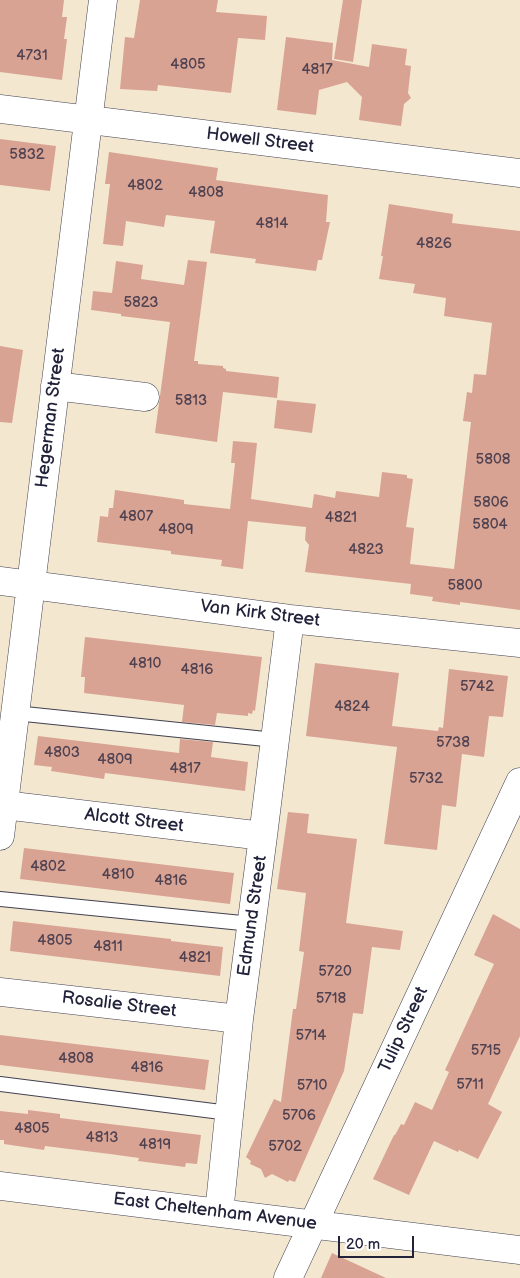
<!DOCTYPE html>
<html>
<head>
<meta charset="utf-8">
<style>
	body { margin:0 }
	#map { position:relative; width:520px; height:1278px; overflow:hidden; background:#f3e7d0; font-family:"Balsamiq Sans",sans-serif }
	canvas { display:block }
	.scale { position:absolute; left:338px; top:1236px; width:76px; height:22px; box-sizing:border-box; border:2px solid #22223b; border-top:0; padding-left:6px; font-size:15px; line-height:18px; white-space:nowrap; color:#22223b; -webkit-text-stroke:4px #fff; paint-order:stroke }
</style>
</head>
<body>
<div id="map">
<canvas width="520" height="1278"></canvas>
<div class="scale">20 m</div>
</div>
<script>
const context = document.querySelector('canvas').getContext('2d');
context.lineJoin = 'round';
function paint(path, color) { context.fillStyle = color; context.fill(path, 'evenodd'); }
const shape = rows => new Path2D(rows.map(r => 'M' + r).join(''));
function stroke(path, color, width, dash) { context.strokeStyle = color; context.lineWidth = width; context.lineCap = dash ? 'butt' : 'round'; context.setLineDash(dash || []); context.stroke(path); }
function label(font, color, halo, rows, align = 'center') {
  context.font = font + ' "Balsamiq Sans",sans-serif'; context.lineWidth = 4; context.setLineDash([]); context.textBaseline = 'middle'; context.strokeStyle = halo; context.fillStyle = color; for (const [text, x, y, turn = 0] of rows) {
    context.save(); context.translate(x, y); context.rotate((+turn || 0) * Math.PI / 180); context.textAlign = isNaN(turn) ? turn : align; if (halo) context.strokeText(text, 0, 0); context.fillText(text, 0, 0); context.restore();
  }
}
const building = shape([
	[0,0,64,0,62,17,67,17,64,39,67,39,62,80,0,72],
	[140,0,218,0,216,12,267,16,265,40,238,38,231,93,158,85,157,91,120,89,125,37,134,38],
	[343,0,362,0,353,62,334,59],
	[286,37,333,43,332,60,369,67,372,44,407,49,405,65,411,66,408,93,411,98,404,104,401,126,359,120,362,97,347,82,319,90,316,115,277,110],
	[0,139,56,146,50,191,0,185],
	[109,152,218,168,216,180,328,195,326,222,330,222,322,260,318,260,316,271,255,263,256,259,210,253,215,221,166,215,164,227,126,221,123,246,103,244,110,184,105,184],
	[389,204,453,214,452,223,520,231,520,610,460,602,460,605,432,601,433,597,410,594,411,584,305,572,309,545,305,540,306,527,248,521,243,569,221,566,222,560,171,554,171,551,97,542,100,516,108,517,109,508,113,508,115,490,184,500,184,504,230,509,235,463,231,463,233,441,257,443,251,499,312,508,314,494,335,498,336,491,379,497,382,472,407,475,407,478,413,479,406,527,414,528,410,564,454,569,471,422,463,421,467,392,472,393,474,374,486,375,492,323,444,316,446,298,413,293,415,284,379,279,383,256,381,256],
	[188,260,207,262,194,361,198,361,198,364,223,366,223,368,226,369,226,371,279,377,277,398,223,392,217,442,155,433,170,322,121,316,121,314,91,310,93,291,112,293,116,261,143,265,141,279,184,285],
	[0,346,23,350,12,423,0,422],
	[277,400,316,404,312,433,274,428],
	[85,637,262,657,255,711,253,710,252,714,248,713,248,716,217,713,215,725,182,722,184,705,84,693,85,677,81,677],
	[315,663,399,673,392,726,438,731,439,727,443,728,449,669,508,676,503,717,489,716,484,757,462,754,456,807,442,805,437,850,384,844,397,747,306,736],
	[38,736,179,753,180,739,213,742,211,757,248,762,245,791,105,773,104,779,51,771,52,767,34,765],
	[288,812,309,814,307,833,357,839,346,923,403,931,400,950,372,947,363,1014,353,1013,344,1071,295,1182,289,1180,288,1182,272,1174,265,1178,261,1169,250,1164,251,1161,246,1157,274,1099,281,1102,293,1009,296,1009,304,952,299,951,306,893,277,889],
	[24,848,234,873,230,904,20,879],
	[493,914,520,929,520,1036,488,1104,502,1112,478,1159,459,1150,458,1152,434,1141,409,1195,373,1179,394,1135,395,1135,401,1124,404,1125,415,1102,432,1110,449,1072,445,1070,494,964,474,955],
	[13,921,171,939,171,941,223,947,220,976,10,951],
	[0,1035,209,1060,205,1090,0,1065],
	[28,1110,60,1114,60,1118,201,1135,197,1164,186,1163,185,1167,138,1161,139,1158,110,1154,45,1146,44,1150,4,1144,4,1140,0,1140,0,1111,28,1114],
	[332,1253,386,1278,321,1278]
]);
const service = shape([
	[15,713,275,740],
	[0,899,252,924],
	[0,1084,229,1113]
]);
const minor = shape([
	[0,109,520,173],
	[55,386,145,397],
	[0,581,290,619,520,643],
	[4,805,263,836],
	[0,836,103,0],
	[0,992,239,1019],
	[0,1186,520,1250],
	[219,1213,239,1019,263,836,290,619],
	[288,1278,520,782]
]);
const numberNames = [
	["4731",32,56],
	["4805",188,65],
	["4817",317,70],
	["5832",27,155],
	["4802",145,186],
	["4808",206,193],
	["4814",272,224],
	["4826",434,244],
	["5823",141,303],
	["5813",191,401],
	["5808",493,460],
	["5806",491,503],
	["4807",136,517],
	["4821",341,518],
	["5804",490,525],
	["4809",176,530],
	["4823",366,550],
	["5800",465,586],
	["4810",145,664],
	["4816",197,670],
	["5742",477,687],
	["4824",352,707],
	["5738",453,743],
	["4803",62,753],
	["4809",115,760],
	["4817",185,769],
	["5732",426,779],
	["4802",48,867],
	["4810",118,875],
	["4816",171,881],
	["4805",55,941],
	["4811",108,947],
	["4821",195,958],
	["5720",335,972],
	["5718",331,999],
	["5714",311,1036],
	["5715",486,1051],
	["4808",76,1059],
	["4816",147,1068],
	["5711",470,1085],
	["5710",312,1086],
	["5706",299,1116],
	["4805",32,1129],
	["4813",102,1138],
	["4819",155,1145],
	["5702",285,1147]
];
const streetNames = [
	["Howell Street",260,141,7],
	["Hegerman Street",51,418,-83],
	["Van Kirk Street",260,614,7],
	["Alcott Street",134,821,7],
	["Edmund Street",253,916,-82],
	["Rosalie Street",119,1005,7],
	["Tulip Street",404,1030,-65],
	["East Cheltenham Avenue",215,1212,7]
];
paint(building, '#d9a393');
stroke(service, '#414051', 16);
stroke(minor, '#414051', 29);
stroke(service, '#fff', 14);
stroke(minor, '#fff', 28);
label('15px', '#504251', null, numberNames);
label('18px', '#22223b', '#fff', streetNames);
</script>
</body>
</html>
